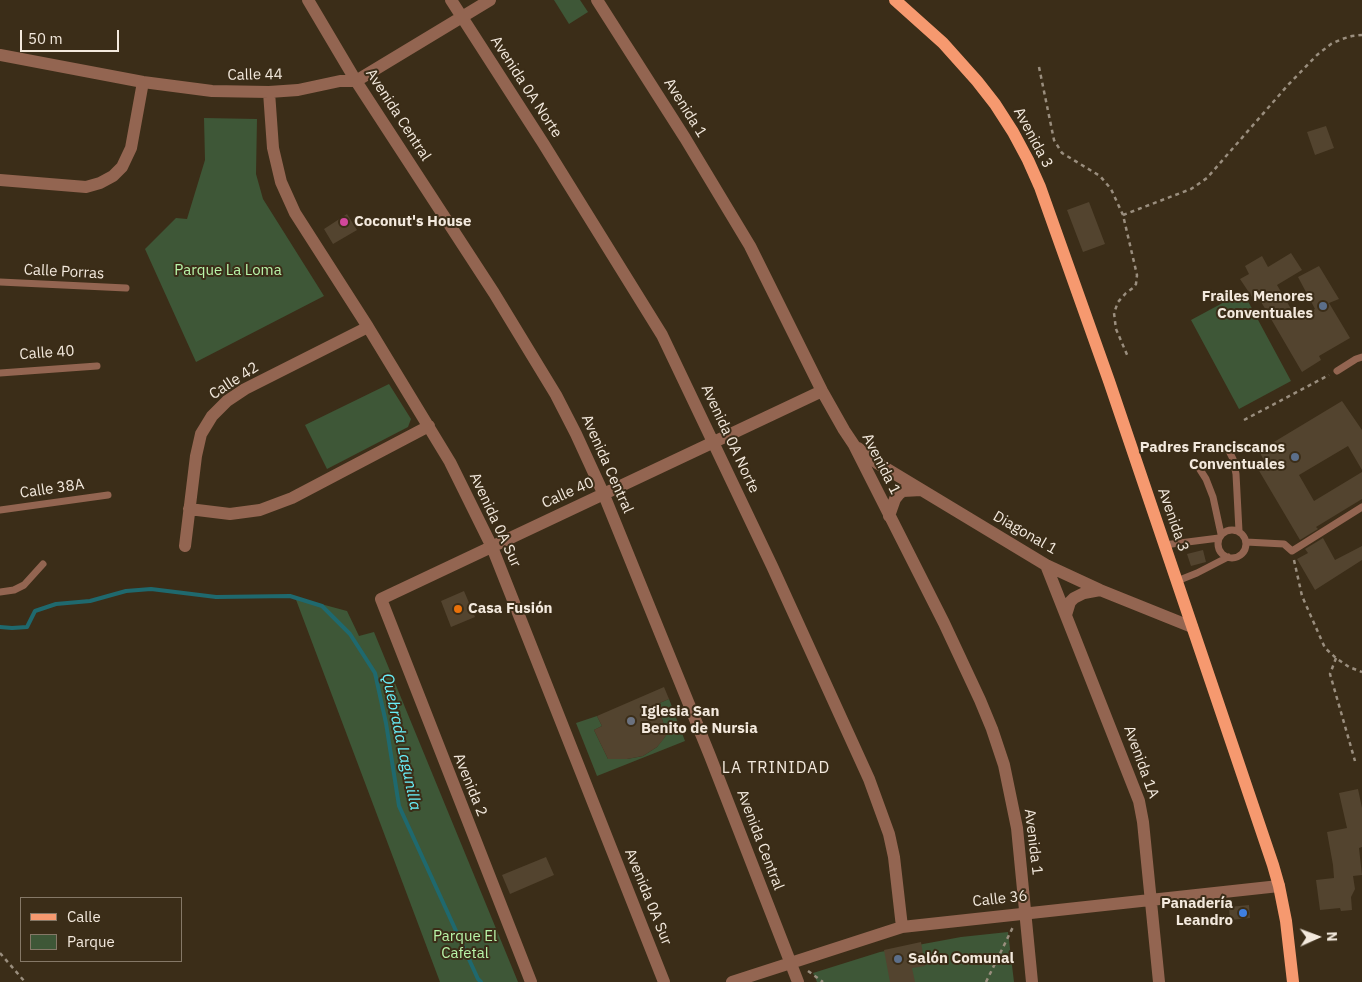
<!DOCTYPE html>
<html>
<head>
<meta charset="utf-8">
<style>
	body { margin:0 }
	#map { position:relative; width:1362px; height:982px; overflow:hidden; background:#3b2d18; font-family:"IBM Plex Sans",sans-serif }
	canvas { display:block }
	.legend { position:absolute; left:20px; top:897px; width:162px; height:65px; box-sizing:border-box; background:#3b2d18; border:1px solid #857867; margin:0; padding:6px 9px; list-style:none; font-size:15px; color:#f3e9dd }
	.legend li { display:flex; align-items:center; gap:10px; height:25px }
	.legend b { width:25px; border:1px solid #857867 }
	.north { position:absolute; left:1292px; top:912px; width:50px; height:50px; -webkit-text-stroke:4px #3b2d18; paint-order:stroke; rotate:88deg; font-size:14px; font-weight:700; line-height:20px; text-align:center; color:#f3e9dd }
	.north::after { content:''; display:block; margin:auto; width:18px; height:22px; background:#f3e9dd; clip-path:polygon(50% 0,100% 100%,50% 72%,0 100%) }
	.scale { position:absolute; left:20px; top:30px; width:99px; height:22px; box-sizing:border-box; border:2px solid #f3e9dd; border-top:0; padding-left:6px; font-size:15px; line-height:18px; white-space:nowrap; color:#f3e9dd; -webkit-text-stroke:4px #3b2d18; paint-order:stroke }
</style>
</head>
<body>
<div id="map">
<canvas width="1362" height="982"></canvas>
<ul class="legend">
<li><b style="height:6px;background:#f6996f"></b>Calle</li>
<li><b style="height:14px;background:#3e5737"></b>Parque</li>
</ul>
<div class="north">N</div>
<div class="scale">50 m</div>
</div>
<script>
const context = document.querySelector('canvas').getContext('2d');
context.lineJoin = 'round';
function paint(path, color) { context.fillStyle = color; context.fill(path, 'evenodd'); }
const shape = rows => new Path2D(rows.map(r => 'M' + r).join(''));
function stroke(path, color, width, dash) { context.strokeStyle = color; context.lineWidth = width; context.lineCap = dash ? 'butt' : 'round'; context.setLineDash(dash || []); context.stroke(path); }
function label(font, color, halo, rows, align = 'center') {
  context.font = font + ' "IBM Plex Sans",sans-serif'; context.lineWidth = 4; context.setLineDash([]); context.textBaseline = 'middle'; context.strokeStyle = halo; context.fillStyle = color; for (const [text, x, y, turn = 0] of rows) {
    context.save(); context.translate(x, y); context.rotate((+turn || 0) * Math.PI / 180); context.textAlign = isNaN(turn) ? turn : align; if (halo) context.strokeText(text, 0, 0); context.fillText(text, 0, 0); context.restore();
  }
}
const green = shape([
	[554,0,580,0,588,12,569,24],
	[204,118,257,119,256,174,263,199,324,296,196,362,145,249,176,218,187,219,205,160],
	[1243,292,1291,381,1239,409,1191,320],
	[389,384,411,419,408,427,327,469,305,425],
	[295,597,347,611,359,636,374,632,518,982,440,982],
	[669,699,685,741,597,776,576,723,597,716,602,726,594,730,608,759,627,759,643,756,657,747,667,734,657,704],
	[1008,932,1014,982,817,982,813,973,880,952,961,937]
]);
const stream = shape([
	[0,627,12,628,27,627,35,611,56,604,90,601,126,591,151,589,216,597,290,596,322,606,350,634,375,673,386,723,399,806,478,979,481,982]
]);
const building = shape([
	[1326,126,1334,148,1315,155,1307,132],
	[1089,202,1105,244,1083,252,1067,210],
	[347,214,357,230,333,244,324,229],
	[1291,253,1302,270,1277,285,1297,319,1315,309,1298,277,1319,266,1339,299,1329,303,1350,338,1319,356,1321,360,1302,372,1260,300,1256,303,1240,279,1249,274,1245,266,1262,256,1268,267],
	[1342,401,1362,430,1362,470,1348,446,1299,475,1314,501,1362,472,1362,499,1316,527,1318,529,1300,540,1258,469,1266,464,1259,451],
	[1323,538,1335,560,1362,546,1362,560,1315,590,1297,559,1308,553,1305,549],
	[1203,550,1206,562,1191,566,1187,554],
	[464,591,475,617,451,627,441,601],
	[664,687,669,699,657,704,667,734,662,741,657,747,643,756,627,759,608,759,594,730,602,726,597,716],
	[1358,789,1362,808,1362,847,1359,848,1362,875,1353,876,1355,889,1351,897,1352,910,1341,911,1340,908,1320,910,1316,880,1334,878,1333,865,1327,832,1347,828,1339,793],
	[546,857,554,875,510,894,502,875],
	[1249,905,1250,918,1230,920,1229,907],
	[921,942,925,966,912,968,915,982,890,982,884,950]
]);
const path = shape([
	[1039,67,1054,140,1062,153,1100,176,1111,189,1123,215,1137,275,1136,284,1133,288,1126,293,1118,302,1114,313,1116,329,1128,357],
	[1123,215,1191,189,1207,178,1288,85,1317,55,1331,44,1342,39,1352,36,1362,35],
	[1244,420,1329,375],
	[1294,560,1302,596,1325,648,1336,658,1349,667,1362,672],
	[1336,658,1330,674,1355,761],
	[0,953,25,982],
	[808,971,823,982],
	[986,982,1013,927]
]);
const service = shape([
	[0,282,126,288],
	[1337,371,1356,359,1362,357],
	[0,373,97,366],
	[1228,449,1233,459,1236,474,1239,531],
	[1199,468,1206,479,1213,497,1221,534],
	[0,510,108,495],
	'1218 544a14 14 0 1 1 28 0a14 14 0 1 1-28 0Z',
	[1246,542,1284,544,1292,551,1362,507],
	[1164,545,1219,538],
	[1177,581,1197,573,1228,557],
	[0,592,14,590,24,585,43,564]
]);
const minor = shape([
	[308,0,356,81,494,293,556,395,576,434,604,495,710,756,798,982],
	[451,0,543,143,662,335,772,566,869,779,889,834,894,857,902,927],
	[597,0,685,138,750,246,822,391,844,430,854,445,944,623,980,700,992,729,1004,765,1017,828,1032,982],
	[0,55,143,82,212,91,269,92,298,90,340,81,356,81,490,0],
	[269,92,273,148,281,182,295,213,368,327,450,462,492,547,664,982],
	[0,180,86,187,100,183,113,176,122,167,131,148,143,82],
	[858,448,877,463,1046,565,1100,590,1192,627],
	[189,509,230,514,260,510,292,498,429,426],
	[889,516,895,499,899,494,903,491,921,490],
	[185,546,196,456,201,434,212,416,227,401,245,389,368,327],
	[1046,565,1139,801,1143,822,1159,982],
	[1066,615,1070,602,1074,598,1084,593,1100,590],
	[531,982,381,599,822,391],
	[732,982,902,927,1279,886]
]);
const primary = shape([
	[895,0,943,43,977,81,995,104,1013,132,1028,160,1040,187,1109,381,1273,865,1279,886,1286,921,1293,982]
]);
const markers = [
	[344,222,5,"#d1479c"],
	[1323,306,5,"#5c6f8a"],
	[1295,457,5,"#5c6f8a"],
	[458,609,5,"#e8710a"],
	[631,721,5,"#6b7280"],
	[1243,913,5,"#3f7fe0"],
	[898,959,5,"#5c6f8a"]
];
const streetNames = [
	["Calle 44",255,75,-1],
	["Avenida 0A Norte",526,87,57],
	["Avenida 1",685,108,58],
	["Avenida Central",398,115,57],
	["Avenida 3",1033,138,62],
	["Calle Porras",64,272,3],
	["Calle 40",47,353,-4],
	["Calle 42",234,381,-33],
	["Avenida 0A Norte",730,439,65],
	["Avenida Central",607,464,66],
	["Avenida 1",881,464,63],
	["Calle 38A",52,489,-8],
	["Calle 40",568,493,-24],
	["Avenida 0A Sur",495,520,65],
	["Avenida 3",1173,520,71],
	["Diagonal 1",1025,533,30],
	["Avenida 1A",1141,762,70],
	["Avenida 2",470,785,68],
	["Avenida Central",760,840,69],
	["Avenida 1",1033,842,83],
	["Avenida 0A Sur",648,897,68],
	["Calle 36",1000,899,-6]
];
const poiNames = [
	["Coconut's House",354,222],
	["Frailes Menores",1313,297,"right"],
	["Conventuales",1313,314,"right"],
	["Padres Franciscanos",1285,448,"right"],
	["Conventuales",1285,465,"right"],
	["Casa Fusión",468,609],
	["Iglesia San",641,712],
	["Benito de Nursia",641,729],
	["Panadería",1233,904,"right"],
	["Leandro",1233,921,"right"],
	["Salón Comunal",908,959]
];
const parkNames = [
	["Parque La Loma",228,271],
	["Parque El",465,937],
	["Cafetal",465,954]
];
const waterNames = [
	["Quebrada Lagunilla",401,742,78]
];
const neighbourhoodNames = [
	["LA TRINIDAD",776,768]
];
paint(green, '#3e5737');
stroke(stream, '#1f696e', 4);
paint(building, '#53442f');
stroke(path, '#9a8e7e', 2.5, [4, 4]);
stroke(service, '#936551', 7);
stroke(minor, '#936551', 12);
stroke(primary, '#f6996f', 12);
for (const [x, y, r, color] of markers) { const dot = new Path2D(); dot.arc(x, y, r, 0, 2 * Math.PI); context.fillStyle = color; context.fill(dot); stroke(dot, '#3b2d18', 2); }
label('15px', '#f3e9dd', '#3b2d18', streetNames);
label('bold 15px', '#f3e9dd', '#3b2d18', poiNames, 'left');
label('15px', '#b9f5a9', '#3b2d18', parkNames);
label('italic 16px', '#68eff9', '#3b2d18', waterNames);
context.letterSpacing = '1px';
label('16px', '#f3e9dd', '#3b2d18', neighbourhoodNames);
context.letterSpacing = '0px';
</script>
</body>
</html>
